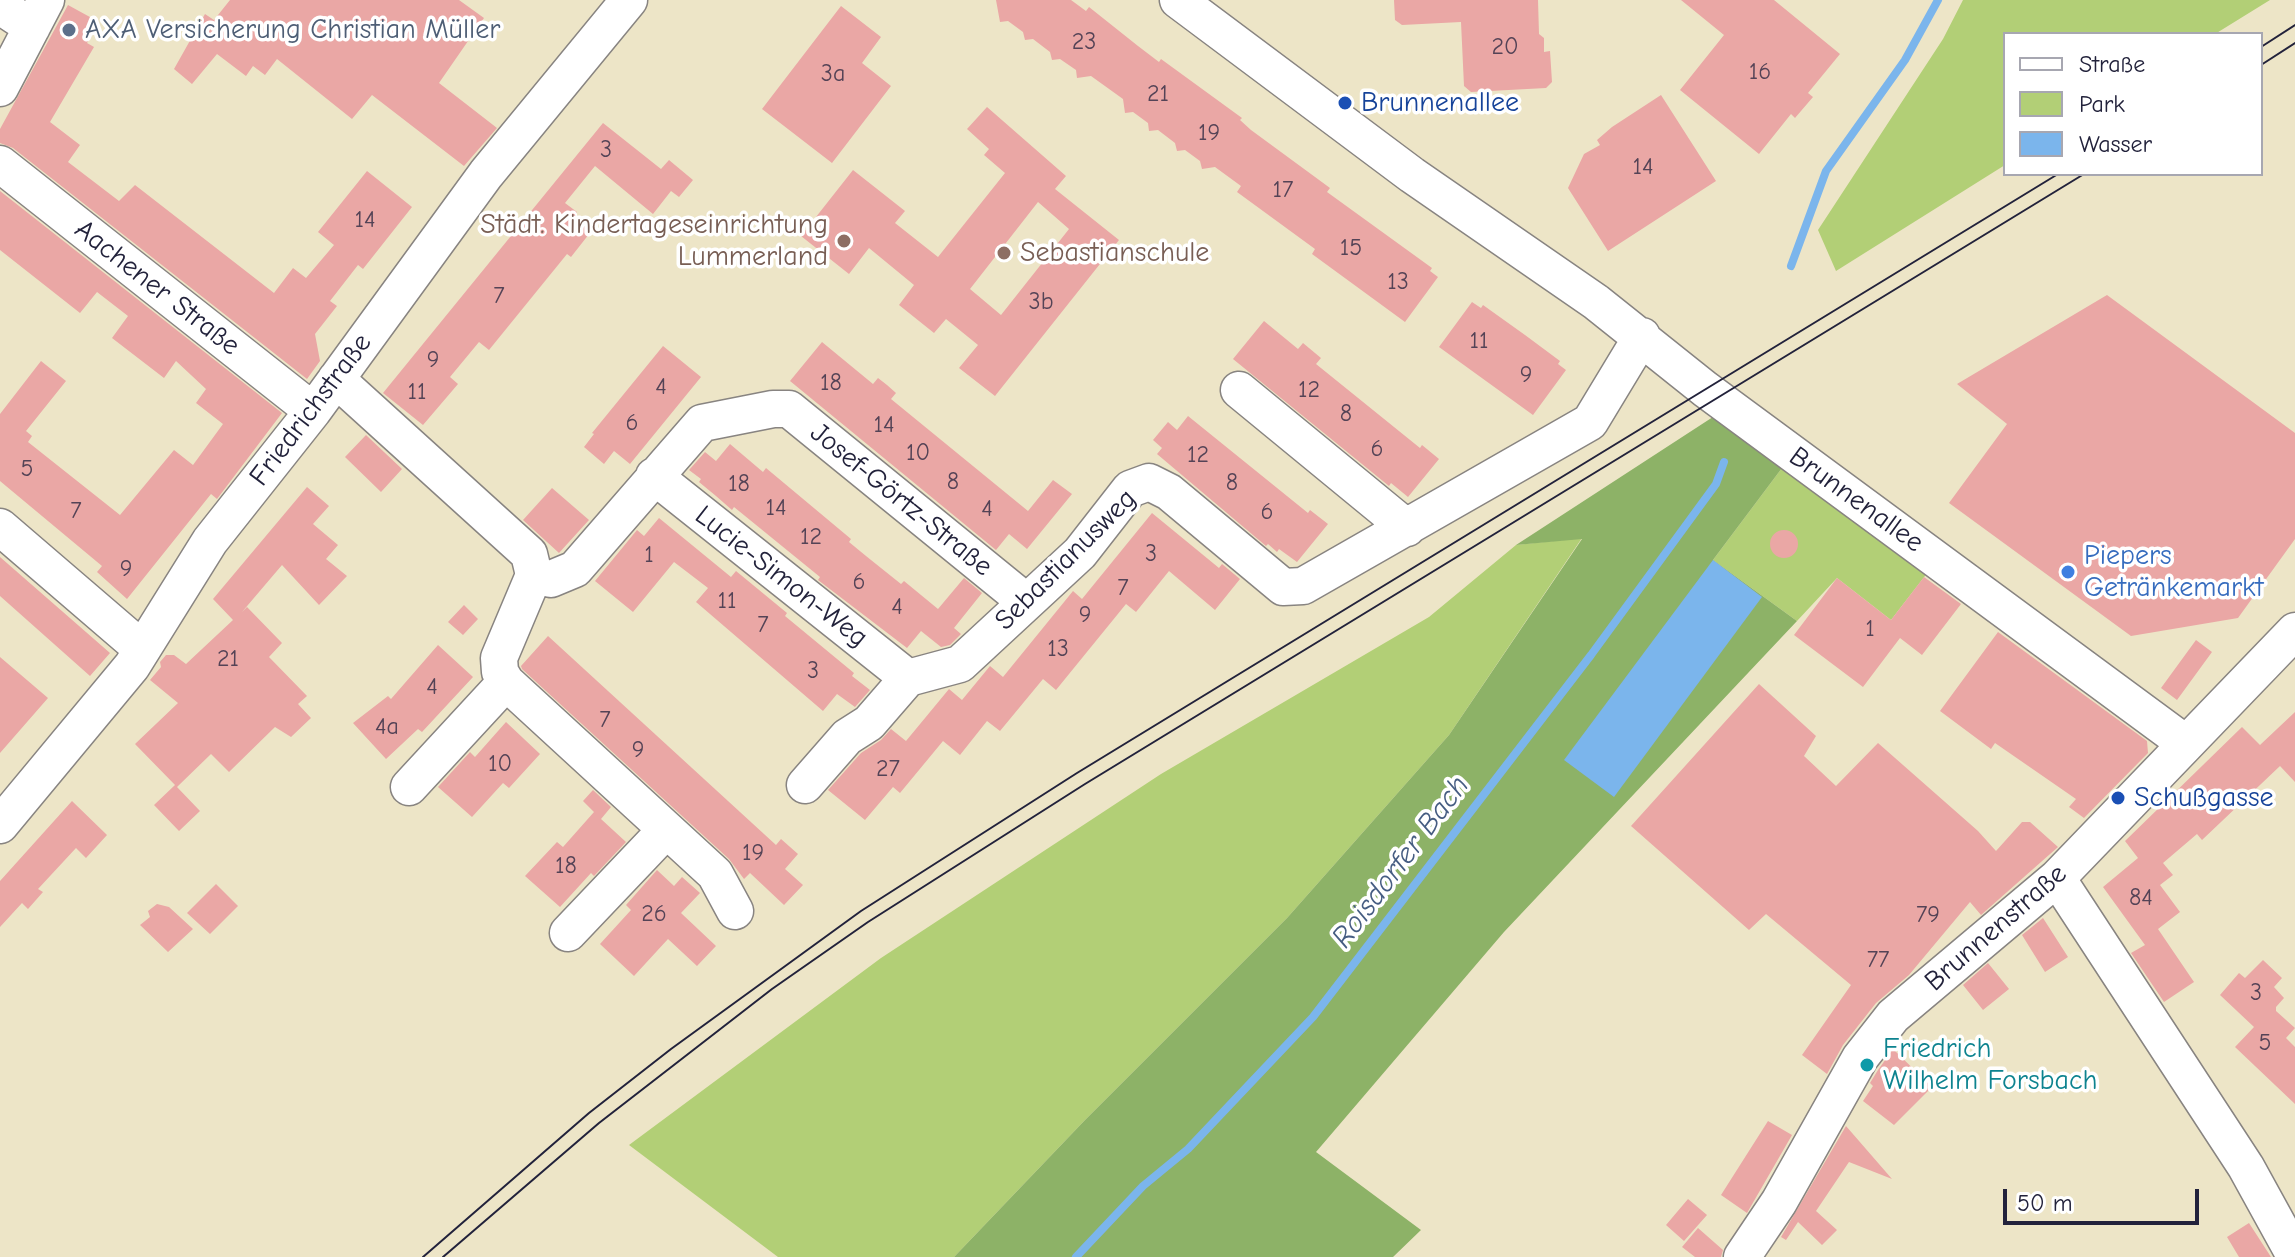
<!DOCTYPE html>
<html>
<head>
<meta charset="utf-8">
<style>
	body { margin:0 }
	#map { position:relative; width:2295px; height:1257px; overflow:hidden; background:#ede5c7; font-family:"Comic Neue",sans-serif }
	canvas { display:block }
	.legend { position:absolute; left:2003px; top:32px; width:260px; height:144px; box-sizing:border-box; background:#fff; border:2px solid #a7a7b1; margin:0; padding:10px 14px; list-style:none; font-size:24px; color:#22223b }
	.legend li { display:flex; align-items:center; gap:16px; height:40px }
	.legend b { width:40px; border:2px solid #a7a7b1 }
	.scale { position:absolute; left:2003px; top:1189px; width:196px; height:36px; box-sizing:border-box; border:4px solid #22223b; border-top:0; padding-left:10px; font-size:24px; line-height:28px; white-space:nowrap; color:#22223b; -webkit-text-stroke:6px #fff; paint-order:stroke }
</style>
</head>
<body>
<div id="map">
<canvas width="2295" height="1257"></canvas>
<ul class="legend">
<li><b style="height:10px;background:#fff"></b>Straße</li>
<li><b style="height:22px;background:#b2cf76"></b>Park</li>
<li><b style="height:22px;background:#7bb5ec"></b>Wasser</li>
</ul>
<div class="scale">50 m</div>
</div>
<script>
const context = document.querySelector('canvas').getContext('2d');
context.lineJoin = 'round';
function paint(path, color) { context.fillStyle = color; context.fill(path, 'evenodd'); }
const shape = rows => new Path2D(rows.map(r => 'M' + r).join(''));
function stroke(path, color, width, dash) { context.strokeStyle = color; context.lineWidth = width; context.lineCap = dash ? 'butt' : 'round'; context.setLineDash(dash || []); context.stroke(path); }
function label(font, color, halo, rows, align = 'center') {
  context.font = font + ' "Comic Neue",sans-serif'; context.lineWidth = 7; context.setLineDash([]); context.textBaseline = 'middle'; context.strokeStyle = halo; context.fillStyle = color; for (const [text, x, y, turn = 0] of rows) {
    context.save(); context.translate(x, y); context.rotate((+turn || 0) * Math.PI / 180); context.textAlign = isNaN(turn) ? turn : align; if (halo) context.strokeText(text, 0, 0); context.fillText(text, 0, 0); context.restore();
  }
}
const green = shape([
	[1963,0,2270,0,2215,34,2005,34,2005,165,1836,271,1818,230,1943,39],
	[1785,464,1928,572,1891,620,1837,578,1797,621,1713,560],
	[1582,538,1449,735,1287,918,1085,1120,954,1257,778,1257,629,1145,881,958,1161,774,1429,617,1516,545]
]);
const forest = shape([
	[1716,415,1785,464,1713,560,1797,621,1504,932,1316,1152,1421,1230,1393,1257,954,1257,1085,1120,1287,918,1449,735,1582,539,1516,545]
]);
const water = shape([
	[1713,560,1762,597,1614,797,1564,760]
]);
const stream = shape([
	[1791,266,1826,171,1905,60,1938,0],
	[1076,1257,1143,1186,1188,1149,1313,1017,1591,655,1716,484,1724,462]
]);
const building = shape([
	[230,0,459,0,484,18,439,83,497,128,464,166,372,95,352,119,277,59,265,75,253,66,246,76,217,54,192,84,174,69,205,14,214,20],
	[996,0,1071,0,1086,11,1089,7,1138,46,1159,62,1161,59,1242,118,1240,120,1251,130,1330,188,1327,192,1432,268,1430,271,1438,277,1405,322,1312,254,1315,249,1237,192,1241,186,1215,167,1202,169,1200,161,1185,150,1177,151,1175,143,1158,130,1149,131,1148,123,1133,112,1125,113,1123,99,1091,76,1077,78,1076,70,1060,59,1052,60,1050,52,1033,39,1025,40,1023,32,1008,21,1000,22],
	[1394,0,1538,0,1539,34,1544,38,1544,52,1550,51,1552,82,1546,88,1471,92,1464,86,1461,22,1402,25,1395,20],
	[1681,0,1774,0,1840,54,1808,93,1813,97,1795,118,1791,114,1759,154,1680,90,1724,35],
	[68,5,99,22,87,43,94,47,50,122,80,145,68,162,119,201,135,185,274,293,293,268,306,278,334,245,318,232,367,171,412,207,363,269,358,265,330,301,337,306,315,334,320,361,307,379,13,148,0,143,0,129],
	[841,6,881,37,862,63,891,86,832,163,762,109],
	[1661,95,1716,181,1608,251,1568,188,1584,154,1600,145,1597,140,1612,127],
	[987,107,1066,176,1055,189,1119,240,995,396,959,368,978,345,946,319,934,333,899,305,914,285,869,248,849,274,801,236,853,170,905,211,895,223,938,257,1005,173,984,155,989,149,967,129],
	[1038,202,1069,229,1001,315,970,289],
	[603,123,661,169,669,160,693,180,679,197,671,191,653,214,595,166,565,203,577,212,575,215,593,229,571,257,567,254,489,350,479,342,450,377,458,384,423,425,383,393],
	[0,191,282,413,217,499,211,494,127,599,97,572,102,566,0,481,0,414,41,361,66,381,26,431,32,436,28,442,120,515,174,450,193,465,223,424,196,403,206,389,176,361,164,378,112,338,128,316,97,292,80,313,0,250],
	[2107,295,2295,433,2295,539,2238,618,2131,636,1949,503,2007,424,1957,384],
	[1472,302,1481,308,1483,305,1525,335,1560,361,1558,364,1566,370,1533,415,1439,347],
	[1264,321,1298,349,1303,343,1321,358,1316,364,1420,448,1422,445,1439,459,1408,497,1391,483,1389,486,1233,359],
	[822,342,873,384,878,378,887,385,896,393,891,399,1028,511,1053,480,1072,494,1027,549,1009,534,996,550,790,381],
	[663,346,701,377,630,464,614,451,604,464,584,447,594,434,592,433],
	[1188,416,1308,513,1310,510,1328,524,1297,562,1279,549,1277,552,1268,544,1266,546,1157,454,1162,448,1153,440,1168,422,1177,430],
	[366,435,402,469,381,492,345,457],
	[730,444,763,472,766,468,851,539,849,542,866,556,901,584,904,581,938,609,964,578,982,593,954,628,961,634,950,645,941,647,921,631,907,648,818,580,820,577,734,507,732,510,716,496,699,482,701,479,689,470,705,452,716,461],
	[307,487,329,506,313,524,338,545,326,559,347,576,319,605,282,565,242,612,247,607,282,643,269,657,307,696,298,704,311,718,291,737,275,727,229,772,211,754,177,787,200,811,179,831,154,805,175,785,135,744,178,703,150,680,161,667,160,662,166,655,174,655,186,664,233,620,213,599],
	[552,488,589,520,559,553,523,520],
	[1152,513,1219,568,1222,564,1240,579,1215,610,1169,571,1136,612,1126,604,1056,690,1043,679,1000,731,987,721,960,755,943,741,900,793,893,787,865,820,828,790,861,753,881,740,891,729,906,741,949,689,962,700,990,666,1003,677,1073,591,1082,599],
	[659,518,731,577,736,571,787,613,785,616,854,673,852,676,870,690,855,707,837,694,823,711,696,602,708,588,674,562,633,612,595,581,637,530,644,536],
	'1770 544a14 14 0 1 1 28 0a14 14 0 1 1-28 0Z',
	[0,557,110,653,90,676,0,596],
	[1924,577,1961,604,1922,655,1900,638,1863,687,1794,635,1837,578,1891,620],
	[464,605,478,619,463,635,448,622],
	[1998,632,2147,741,2148,753,2084,818,2069,807,2076,799,1995,743,1991,749,1940,711],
	[548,636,776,845,781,839,798,854,785,869,803,885,784,905,750,873,744,879,729,859,522,669,521,666],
	[2196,640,2212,652,2177,700,2161,688],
	[438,645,473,677,422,732,418,729,386,759,353,723,388,696,391,699],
	[0,657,48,698,0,753],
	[1759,684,1816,736,1804,756,1836,786,1878,743,1978,831,1996,851,2022,822,2030,822,2058,847,1981,915,1970,902,1909,975,1876,1003,1843,1045,1827,1074,1802,1055,1851,985,1766,914,1749,930,1631,826],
	[2295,712,2295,782,2280,766,2202,840,2197,834,2163,863,2173,875,2160,885,2180,912,2158,929,2194,982,2164,1002,2131,953,2145,945,2103,887,2138,858,2125,841,2242,727,2260,745],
	[506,722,540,754,509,788,503,783,472,817,438,787,470,752,475,757],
	[593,790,611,807,601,819,626,842,594,876,591,873,560,907,525,876,557,842,563,847,594,812,583,801],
	[72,801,107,835,86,858,76,848,38,889,43,892,28,909,22,903,0,927,0,881],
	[657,870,674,886,682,877,700,893,681,913,716,946,697,966,668,939,634,976,600,944,631,910,626,905],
	[216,884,238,906,210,934,187,913],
	[157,904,169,907,193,929,168,952,140,925,150,917,148,911],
	[2043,918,2068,957,2045,972,2022,935],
	[2263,960,2282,978,2274,987,2284,998,2276,1007,2276,1011,2295,1028,2286,1038,2295,1047,2295,1104,2235,1047,2254,1027,2220,995,2239,973,2245,978],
	[1988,963,2009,989,1983,1010,1963,985],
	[1893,1049,1932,1087,1894,1125,1863,1101,1873,1086,1870,1083,1878,1070],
	[1768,1121,1792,1135,1747,1213,1721,1195],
	[1846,1126,1892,1179,1849,1162,1816,1211,1837,1230,1822,1245,1798,1222,1786,1240,1781,1237],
	[1688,1199,1707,1215,1684,1241,1666,1225],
	[2249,1223,2271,1257,2239,1257,2227,1237],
	[1698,1228,1723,1250,1721,1257,1695,1257,1682,1247]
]);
const minor = shape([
	[1178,0,1412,175,1596,302,1705,389,2185,743],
	[0,6,32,27],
	[0,88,46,0],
	[0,164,313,411],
	[336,379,529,554,534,575,499,658,500,672,506,682,715,874,735,911],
	[1239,390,1407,528],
	[654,476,908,678],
	[0,527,142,649],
	[534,575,551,579,575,569,702,423,773,409,789,409,1025,601],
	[805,785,847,737,869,723,908,678,960,664,1080,553,1130,489,1149,482,1169,492,1283,587,1303,586,1590,422,1642,336],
	[409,787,506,682],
	[0,825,132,666,210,541,313,411,486,174,629,0],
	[2057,878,2246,1167,2295,1256],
	[568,933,666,830],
	[1742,1257,1779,1202,1860,1058,1893,1016,2057,878,2295,631]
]);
const tram = shape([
	[2261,47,2295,25],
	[2261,65,2295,43],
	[423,1257,589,1113,671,1049,861,911,1077,773,2058,174],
	[443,1257,599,1123,772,989,868,922,1085,784,2084,174]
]);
const markers = [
	[69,30,8,"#5c6f8a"],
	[1345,103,8,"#1a4fb4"],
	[844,241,8,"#8d6e63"],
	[1004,253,8,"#8d6e63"],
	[2068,572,8,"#3f7fe0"],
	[2118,798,8,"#1a4fb4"],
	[1867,1065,8,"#0f9aa8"]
];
const numberNames = [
	["23",1084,42],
	["20",1505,47],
	["16",1760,72],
	["3a",833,74],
	["21",1158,94],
	["19",1209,133],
	["3",606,150],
	["14",1643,167],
	["17",1283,190],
	["14",365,220],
	["15",1351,248],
	["13",1398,282],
	["7",499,296],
	["3b",1041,302],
	["11",1479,341],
	["9",433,360],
	["9",1526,375],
	["18",831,383],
	["4",661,387],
	["12",1309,390],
	["11",417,392],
	["8",1346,414],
	["6",632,423],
	["14",884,425],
	["6",1377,449],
	["10",918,453],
	["12",1198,455],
	["5",27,469],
	["8",953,482],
	["8",1232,483],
	["18",739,484],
	["14",776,508],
	["4",987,509],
	["7",76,511],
	["6",1267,512],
	["12",811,537],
	["3",1151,554],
	["1",649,555],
	["9",126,569],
	["6",859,582],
	["7",1123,588],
	["11",727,601],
	["4",897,607],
	["9",1085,615],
	["7",763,625],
	["1",1870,629],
	["13",1058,649],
	["21",228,659],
	["3",813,671],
	["4",432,687],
	["7",605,720],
	["4a",387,727],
	["9",638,750],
	["10",500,764],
	["27",888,769],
	["19",753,853],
	["18",566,866],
	["84",2141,898],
	["26",654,914],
	["79",1928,915],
	["77",1878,960],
	["3",2256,993],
	["5",2265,1043]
];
const serviceNames = [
	["AXA Versicherung Christian Müller",85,30]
];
const transitNames = [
	["Brunnenallee",1361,103],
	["Schußgasse",2134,798]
];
const educationNames = [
	["Städt. Kindertageseinrichtung",828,225],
	["Lummerland",828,257],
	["Sebastianschule",1020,253,"left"]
];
const streetNames = [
	["Aachener Straße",157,288,38],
	["Friedrichstraße",311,410,-53],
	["Josef-Görtz-Straße",901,500,39],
	["Brunnenallee",1856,500,36],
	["Sebastianusweg",1066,560,-45],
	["Lucie-Simon-Weg",781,577,38],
	["Brunnenstraße",1996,928,-41]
];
const shopNames = [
	["Piepers",2084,556],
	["Getränkemarkt",2084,588]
];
const cultureNames = [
	["Friedrich",1883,1049],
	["Wilhelm Forsbach",1883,1081]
];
const waterNames = [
	["Roisdorfer Bach",1401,862,-53]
];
paint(green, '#b2cf76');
paint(forest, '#8db267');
paint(water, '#7bb5ec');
stroke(stream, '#7bb5ec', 8);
paint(building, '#eaa7a5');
stroke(minor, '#888481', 39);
stroke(minor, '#fff', 36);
stroke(tram, '#22223b', 2);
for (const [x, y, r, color] of markers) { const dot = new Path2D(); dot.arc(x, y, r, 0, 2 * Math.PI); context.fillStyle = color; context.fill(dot); stroke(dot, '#fff', 3); }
label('24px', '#544356', null, numberNames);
label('28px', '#4e5e75', '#fff', serviceNames, 'left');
label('28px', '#164399', '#fff', transitNames, 'left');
label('28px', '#785e54', '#fff', educationNames, 'right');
label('28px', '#22223b', '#fff', streetNames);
label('28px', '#366cbe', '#fff', shopNames, 'left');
label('28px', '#0d838f', '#fff', cultureNames, 'left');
label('italic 30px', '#465d82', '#fff', waterNames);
</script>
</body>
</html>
